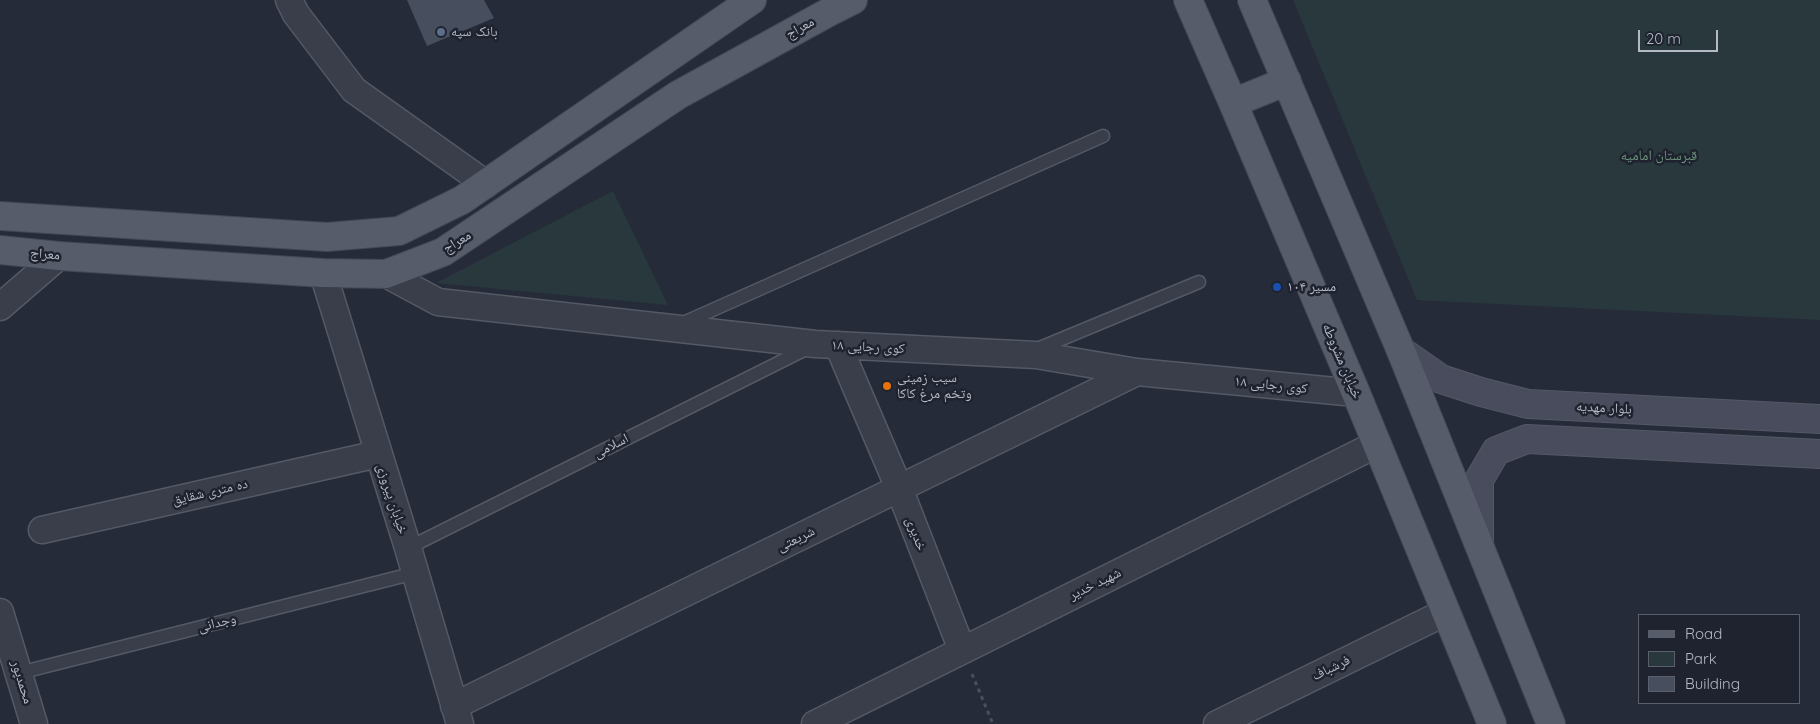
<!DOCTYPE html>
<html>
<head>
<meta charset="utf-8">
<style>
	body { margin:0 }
	#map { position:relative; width:1820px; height:724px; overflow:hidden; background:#262b3a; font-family:Quicksand,sans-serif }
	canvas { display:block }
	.legend { position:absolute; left:1638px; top:614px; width:162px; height:90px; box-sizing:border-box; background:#1e232f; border:1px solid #5a5f6b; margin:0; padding:6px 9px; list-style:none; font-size:15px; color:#b5b9c6 }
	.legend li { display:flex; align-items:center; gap:10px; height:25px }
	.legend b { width:25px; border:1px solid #5a5f6b }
	.scale { position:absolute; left:1638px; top:30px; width:80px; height:22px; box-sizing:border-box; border:2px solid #b5b9c6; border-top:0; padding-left:6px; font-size:15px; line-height:18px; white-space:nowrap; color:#b5b9c6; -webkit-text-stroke:4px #1e232f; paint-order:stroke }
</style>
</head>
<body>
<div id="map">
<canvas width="1820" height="724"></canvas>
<ul class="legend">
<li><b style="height:6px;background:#575c6a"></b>Road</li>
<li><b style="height:14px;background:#28383c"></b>Park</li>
<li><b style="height:14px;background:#474e5e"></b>Building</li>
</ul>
<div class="scale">20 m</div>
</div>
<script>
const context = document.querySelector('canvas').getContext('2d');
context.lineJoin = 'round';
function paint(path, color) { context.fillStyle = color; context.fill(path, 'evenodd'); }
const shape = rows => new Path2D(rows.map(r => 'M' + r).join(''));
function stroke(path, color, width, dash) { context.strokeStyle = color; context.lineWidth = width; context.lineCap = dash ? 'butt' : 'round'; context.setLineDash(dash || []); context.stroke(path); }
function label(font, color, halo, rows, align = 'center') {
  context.font = font + ' Quicksand,"Noto Naskh Arabic",sans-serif'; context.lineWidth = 5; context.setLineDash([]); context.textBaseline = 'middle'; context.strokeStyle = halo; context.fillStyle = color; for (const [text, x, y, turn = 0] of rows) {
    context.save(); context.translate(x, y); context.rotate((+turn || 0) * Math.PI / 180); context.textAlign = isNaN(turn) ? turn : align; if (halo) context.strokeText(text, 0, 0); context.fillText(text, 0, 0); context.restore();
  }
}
const green = shape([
	[1293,0,1820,0,1820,320,1417,300],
	[613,191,668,305,436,283]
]);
const building = shape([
	[407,0,484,0,494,18,427,46]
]);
const path = shape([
	[972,674,993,724]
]);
const service = shape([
	[681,324,1103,136],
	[1035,350,1199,282],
	[408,548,808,348],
	[19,673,415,573]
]);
const minor = shape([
	[289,0,296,14,354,90,486,184],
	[323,273,408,548,460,724],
	[386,274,438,302,815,344,1036,355,1137,372,1356,393],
	[0,307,59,256],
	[838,345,899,488,962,650],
	[42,530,378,454],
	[0,612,34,724],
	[454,706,1137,372],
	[815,724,1377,444],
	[1217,724,1446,612]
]);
const secondary = shape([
	[1401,351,1441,379,1481,392,1528,404,1820,419],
	[1479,544,1479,480,1496,451,1527,439,1820,454]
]);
const primary = shape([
	[1188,0,1233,103,1356,393,1492,724],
	[1252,0,1401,351,1551,724],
	[1233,103,1287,81],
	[0,216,327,237,399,231,462,200,752,0],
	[0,250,59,256,323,273,386,274,443,252,678,95,829,12,853,0]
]);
const markers = [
	[441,32,5,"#5c6f8a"],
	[1277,287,5,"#1a4fb4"],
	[887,386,5,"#e8710a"]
];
const streetNames = [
	["معراج",800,28,-29],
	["معراج",457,242,-32],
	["معراج",45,254,5],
	["کوی رجایی ۱۸",868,347,3],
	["خیابان مشروطه",1342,361,67],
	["کوی رجایی ۱۸",1271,385,6],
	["بلوار مهدیه",1604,408,3],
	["اسلامی",611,446,-27],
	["ده متری شقایق",210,492,-13],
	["خیابان پیروزی",392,499,72],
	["خدیری",916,534,69],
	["شریعتی",796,539,-26],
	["شهید خدیر",1095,584,-26],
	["وجدانی",217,623,-14],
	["فرشباف",1331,668,-26],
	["محمدپور",22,682,73]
];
const poiNames = [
	["بانک سپه",451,32],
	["مسیر ۱۰۴",1287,287],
	["سیب زمینی",897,378],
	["وتخم مرغ کاکا",897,394]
];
const parkNames = [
	["قبرستان امامیه",1659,156]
];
paint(green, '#28383c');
paint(building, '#474e5e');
stroke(service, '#545965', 15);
stroke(minor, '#545965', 29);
stroke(secondary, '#545965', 30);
stroke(primary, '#424753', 30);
stroke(path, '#455358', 3, [4, 4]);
stroke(service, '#393e4a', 12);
stroke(minor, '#393e4a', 26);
stroke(secondary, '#484c5d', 28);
stroke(primary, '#575c6a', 28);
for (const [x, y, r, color] of markers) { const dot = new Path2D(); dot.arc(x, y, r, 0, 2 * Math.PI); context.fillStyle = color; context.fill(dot); stroke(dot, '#1e232f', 2); }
label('14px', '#b5b9c6', '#1e232f', streetNames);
label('14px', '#b5b9c6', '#1e232f', poiNames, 'left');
label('14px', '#6e947c', '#1e232f', parkNames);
</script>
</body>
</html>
